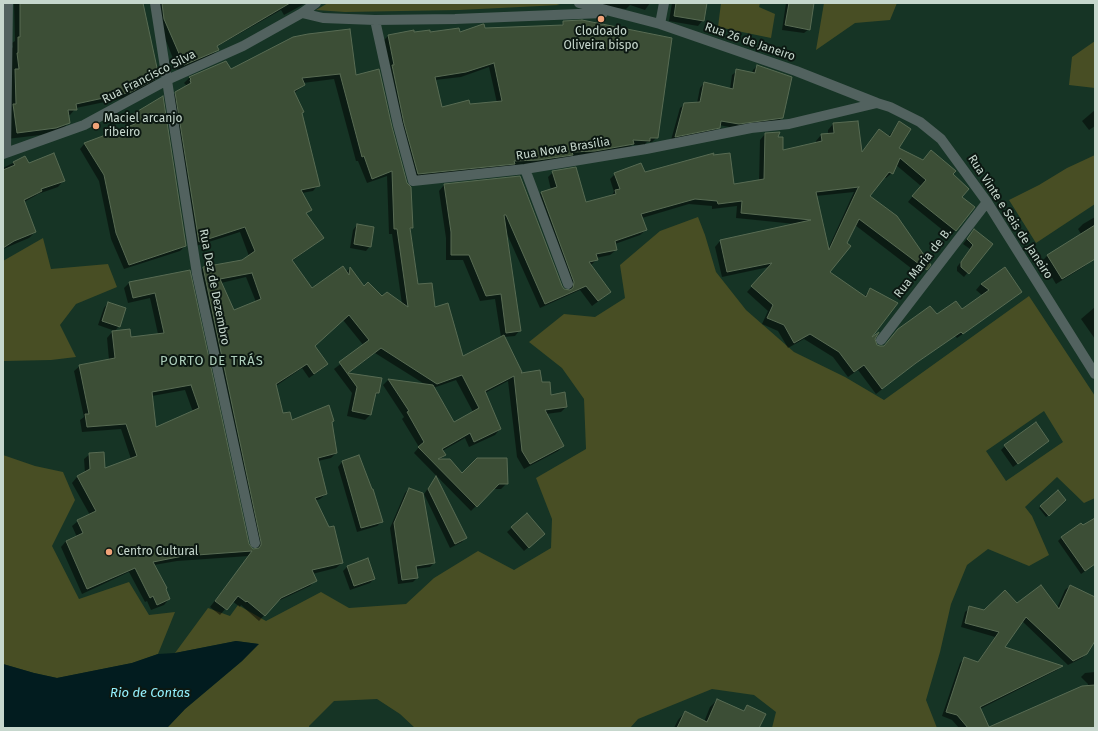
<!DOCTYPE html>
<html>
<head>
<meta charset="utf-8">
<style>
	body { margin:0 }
	#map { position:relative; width:1098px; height:731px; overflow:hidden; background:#163425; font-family:"Fira Sans",sans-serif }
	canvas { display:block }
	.frame { position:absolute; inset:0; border:4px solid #c6d7cd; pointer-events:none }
</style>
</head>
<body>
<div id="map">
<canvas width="1098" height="731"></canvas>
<div class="frame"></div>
</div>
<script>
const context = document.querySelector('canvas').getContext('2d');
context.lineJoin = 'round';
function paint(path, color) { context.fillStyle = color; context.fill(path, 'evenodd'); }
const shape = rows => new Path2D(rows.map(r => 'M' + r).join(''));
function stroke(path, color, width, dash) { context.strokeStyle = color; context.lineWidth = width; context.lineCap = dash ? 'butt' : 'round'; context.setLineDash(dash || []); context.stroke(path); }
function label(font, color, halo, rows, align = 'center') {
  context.font = font + ' "Fira Sans",sans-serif'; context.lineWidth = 4; context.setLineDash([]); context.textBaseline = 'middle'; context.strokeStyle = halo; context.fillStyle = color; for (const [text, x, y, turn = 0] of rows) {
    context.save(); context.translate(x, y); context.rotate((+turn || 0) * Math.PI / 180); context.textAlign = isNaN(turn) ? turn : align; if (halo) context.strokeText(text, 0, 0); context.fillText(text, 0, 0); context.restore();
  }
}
const green = shape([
	[328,3,553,3,560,5,459,10,345,12,316,10],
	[721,3,760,3,759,7,775,14,771,38,718,27],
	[824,3,897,3,890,20,855,23,816,50],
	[1095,41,1095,88,1069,85,1072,57],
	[1095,155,1095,204,1036,243,1009,200,1039,185,1067,168],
	[698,217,705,235,716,272,746,310,794,352,845,377,884,400,1029,296,1095,396,1095,498,1084,503,1057,477,1025,507,1032,516,1049,555,1029,566,988,549,967,565,951,604,940,652,926,700,937,728,772,728,776,712,754,695,712,689,638,719,630,728,415,728,400,714,377,699,334,701,309,726,309,728,167,728,185,709,242,661,258,644,236,641,175,653,208,608,230,616,238,605,266,621,321,592,349,608,406,604,434,578,478,551,514,570,551,548,552,519,536,478,586,449,584,399,562,368,529,342,564,314,595,317,625,298,620,265,660,231],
	[1044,411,1063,442,1006,481,986,451],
	[43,238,51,269,108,264,117,287,76,304,60,325,76,357,51,360,3,361,3,261],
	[3,455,35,466,63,472,75,500,52,546,79,599,129,582,149,615,175,612,158,654,132,663,57,678,34,673,3,664]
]);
const water = shape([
	[236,641,259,644,242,661,185,709,167,728,3,728,3,664,34,673,57,678,132,663,158,654,175,653]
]);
const shadow = shape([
	[14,3,142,3,158,77,152,83,124,98,76,108,70,115,67,115,68,123,63,129,49,134,7,139,8,52,13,47,12,43,15,41],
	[151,3,306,3,284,15,281,10,216,47,218,50,212,55,178,71],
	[595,3,650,3,645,10,630,5,626,9,596,6],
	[672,3,706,3,703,20,698,26,669,21],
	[786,3,813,3,809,29,804,33,782,30],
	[564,22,657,137,652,142,647,142,644,145,632,145,628,149,590,155,569,157,567,159,413,178,383,41,388,36,413,31,414,33,459,34,485,29,560,26],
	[489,67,497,103,441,108,435,80,461,77],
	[294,38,355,76,378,70,412,228,410,230,418,285,434,308,462,357,501,337,495,299,480,301,463,260,446,260,446,238,439,191,444,185,519,177,561,287,564,290,569,291,569,288,536,198,541,193,551,190,548,177,553,172,585,204,611,196,614,192,610,179,615,174,644,173,733,185,759,181,760,140,765,134,777,138,782,151,816,144,816,141,821,135,828,134,828,130,833,124,861,153,879,130,888,137,899,123,897,148,952,175,961,197,956,230,950,236,908,202,921,186,896,165,892,173,886,178,884,177,869,197,929,265,920,275,855,225,828,272,864,297,870,290,868,340,879,347,883,347,898,330,936,315,961,311,983,296,976,290,981,284,1005,268,1021,292,1015,297,957,338,955,336,909,368,876,394,858,370,848,377,833,357,804,339,788,348,778,331,762,324,768,311,747,292,769,267,722,277,715,247,720,241,795,224,736,218,737,206,712,209,712,206,689,204,642,218,646,230,640,235,615,244,616,250,610,255,596,258,596,260,590,266,610,291,604,297,592,306,580,290,540,308,507,234,520,330,515,336,504,337,519,374,541,384,550,396,566,407,561,412,546,414,563,446,558,451,524,469,517,457,508,381,485,393,500,429,495,435,469,447,465,438,442,451,445,455,440,460,462,475,507,483,501,489,493,489,471,511,414,453,419,447,402,419,404,417,383,385,388,380,426,385,375,353,347,374,380,379,378,393,374,397,370,415,365,420,347,416,352,393,334,369,364,346,343,320,314,346,327,364,322,369,309,378,302,368,276,386,283,414,291,422,331,422,336,453,331,458,318,461,326,494,320,499,315,501,342,563,336,568,312,574,315,581,310,586,276,602,259,621,241,605,240,607,232,601,220,615,210,607,249,556,177,561,154,565,169,599,164,605,151,610,147,601,145,602,129,572,82,594,61,547,66,541,77,537,72,526,78,521,90,515,72,483,77,477,85,473,84,459,90,454,104,469,131,459,121,429,82,432,80,420,84,417,74,371,80,366,109,360,107,338,112,332,129,330,130,338,158,334,150,298,128,303,124,288,129,283,189,271,250,548,256,551,198,274,203,268,243,260,249,256,240,232,193,247,170,98,176,93,186,87,186,85,184,83,189,78,225,62,230,71],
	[334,79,356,161,358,161,367,183,387,176,389,234,392,234,402,304,382,298,364,288,350,268,346,272,312,289,292,261,317,243,322,238,306,214,310,210,302,193,313,191,318,185,301,114,294,93,304,85,303,83],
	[854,192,828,249,816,196],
	[246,277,256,302,233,312,221,283],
	[456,380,473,412,454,423,433,388],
	[185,390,193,412,156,428,152,396],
	[757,66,782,118,778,122,734,128,719,125,714,132,671,140,680,108,685,104,697,103,700,88,704,83,730,89,732,75,737,71,752,73,753,70],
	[1095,110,1095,126,1089,130,1082,121],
	[133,114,185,246,180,251,124,269,111,239,99,181,80,149,85,143,129,127,128,120],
	[25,157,28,164,63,181,58,187,38,194,35,196,24,202,35,232,29,238,3,249,3,168],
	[1095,217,1095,250,1090,261,1085,266,1056,284,1042,261,1047,256,1081,234,1078,229,1083,224],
	[357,225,370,246,366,251,350,248,353,230],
	[970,235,991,245,964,277,957,271,957,267,970,249,963,244],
	[108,303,119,326,115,331,98,325,104,308],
	[1095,307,1095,339,1081,319],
	[1048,441,1013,467,1001,450,1005,446],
	[358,456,382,522,377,526,357,532,338,467,342,462],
	[436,477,466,537,462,542,450,548,424,494],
	[409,489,434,563,430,567,416,569,417,578,413,582,398,584,390,528,405,493],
	[1058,492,1065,500,1046,517,1039,508],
	[526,515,539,538,524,551,507,532],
	[1095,519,1095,564,1081,574,1058,541,1062,537],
	[347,567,374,579,370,583,350,590,343,571],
	[1070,586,1095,598,1095,640,1087,653,1082,658,1068,665,1022,621,1003,648,1061,666,1057,670,980,709,989,728,1088,686,1088,684,1081,677,1085,673,1095,672,1095,728,959,728,952,720,942,716,960,663,965,658,977,663,995,637,961,627,965,612,970,608,985,612,1017,604,1057,608,1065,590],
	[717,700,743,711,748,706,758,728,674,728,678,720,685,712,704,722,710,707]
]);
const building = shape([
	[20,3,143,3,159,77,131,92,76,104,77,110,68,110,70,123,56,128,17,133,13,104,16,104,15,69,19,69,17,53,18,53,18,37,20,37,20,3],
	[162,3,290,3,217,46,219,50,184,65,164,19,162,3],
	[676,3,707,3,704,21,674,16,676,3],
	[789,3,814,3,810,30,785,25,789,3],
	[582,20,672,38,658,138,650,138,650,141,633,140,634,144,595,151,572,152,573,155,538,160,514,161,515,164,418,174,404,123,392,65,394,65,388,35,414,30,414,32,430,30,430,32,459,28,460,32,483,24,484,24,485,28,563,25,563,21,582,20],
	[494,63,502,101,470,104,469,100,442,107,435,77,466,72,494,63],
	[350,29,356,75,379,69,392,127,407,183,411,187,413,228,410,228,418,284,432,283,435,307,448,303,463,356,504,335,522,372,521,373,540,370,542,382,550,382,551,395,565,392,567,407,545,410,564,446,530,464,522,451,514,376,485,391,501,429,474,442,470,433,442,449,446,455,438,459,450,459,462,473,477,458,507,458,508,484,499,484,477,507,418,447,424,442,407,412,409,411,388,379,433,385,454,422,479,408,462,375,437,384,381,348,348,373,382,378,379,393,376,393,371,415,352,411,357,387,339,362,369,340,349,315,315,346,328,364,314,374,307,364,276,384,283,413,290,412,292,420,329,405,334,421,332,422,337,453,318,458,327,494,315,498,329,527,334,526,343,563,312,570,317,581,281,598,265,616,247,601,246,602,238,596,227,610,215,601,252,551,183,556,153,562,167,588,166,589,170,599,157,605,153,596,150,598,135,568,87,589,66,541,83,533,77,520,96,511,77,476,90,469,89,453,104,452,105,468,137,456,126,424,87,427,85,414,89,414,79,365,115,358,112,331,130,329,131,337,164,333,155,293,133,298,129,282,190,270,249,544,253,549,259,548,261,545,261,542,203,267,242,260,255,251,245,227,199,242,175,92,191,83,190,80,191,79,189,77,226,61,231,69,293,37,308,34,350,29],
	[340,74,362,157,364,156,372,179,392,171,394,229,397,229,408,307,387,292,382,296,368,282,364,286,350,267,349,275,343,266,312,288,292,260,324,238,306,213,312,210,301,190,320,186,302,113,304,112,294,91,305,85,302,78,340,74],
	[252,273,261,299,234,310,220,279,252,273],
	[191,385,199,408,156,427,152,392,191,385],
	[757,65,792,77,783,118,739,124,721,121,720,128,675,137,684,103,700,102,704,82,733,89,736,69,755,73,757,65],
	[163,96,186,246,129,265,116,233,104,175,84,143,135,124,133,114,163,96],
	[858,121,862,152,879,129,890,137,899,121,911,129,899,148,923,160,931,150,956,171,953,174,969,189,962,197,975,207,956,231,912,196,926,180,900,158,893,174,889,172,870,196,897,216,931,265,927,270,859,219,847,243,851,246,830,272,866,297,870,288,898,303,872,337,879,332,875,339,877,345,880,346,884,346,898,329,930,306,937,314,956,301,962,309,989,290,981,284,1005,267,1022,292,963,334,961,332,916,363,882,389,864,365,854,372,839,352,810,334,794,343,784,325,767,318,773,305,751,286,772,263,727,272,720,240,811,220,741,213,742,201,718,204,717,201,695,199,641,214,647,230,615,241,617,250,596,254,598,260,589,262,611,292,598,301,586,286,545,304,506,215,504,215,521,331,506,333,501,294,486,296,469,255,451,255,451,232,444,184,520,176,562,286,564,289,570,290,573,288,574,282,541,192,557,187,552,171,576,167,586,202,616,194,615,190,620,189,614,173,641,163,645,172,714,153,713,155,730,153,734,184,764,179,765,133,780,132,778,137,783,137,783,150,822,141,821,134,834,133,833,123,858,121],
	[859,187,858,188,829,250,816,192,859,187],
	[54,153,65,181,41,189,42,191,24,200,36,232,14,241,3,248,3,170,15,165,13,162,25,156,29,163,54,153],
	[357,224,374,227,371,247,354,244,357,224],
	[1095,225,1095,259,1062,279,1047,255,1095,225],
	[974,229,993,244,969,274,961,267,961,262,973,245,967,239,974,229],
	[108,302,126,308,120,327,102,321,108,302],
	[1036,422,1049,441,1018,464,1004,445,1036,422],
	[359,455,372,489,373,489,383,522,361,528,342,461,359,455],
	[436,476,467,538,455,544,428,489,436,476],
	[409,488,423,493,435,563,416,566,418,578,402,580,394,523,409,488],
	[1058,490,1066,500,1049,516,1040,506,1058,490],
	[527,513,545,534,529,548,511,527,527,513],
	[1095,518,1095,564,1085,571,1061,537,1081,523,1083,525,1095,518],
	[368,558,375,579,354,586,347,566,368,558],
	[1041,585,1059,609,1070,585,1095,597,1095,641,1087,654,1073,661,1026,617,1005,647,1063,666,980,707,989,727,1082,686,1095,685,1095,728,968,728,957,715,946,712,964,657,978,662,999,632,965,623,969,606,984,610,1005,590,1017,603,1041,585],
	[717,699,744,711,747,705,766,714,759,728,677,728,685,711,707,722,717,699]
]);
const minor = shape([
	[155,3,197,274,255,543],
	[579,3,660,24,796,71,877,103,890,107,920,122,941,139,987,202,1095,374],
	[302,13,323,18,375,20,455,19,603,13],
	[375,20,398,125,413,181,525,169,646,149,751,128,789,124,877,103],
	[660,24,664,3],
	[6,152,8,3],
	[3,154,84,125,167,80,243,46,302,13,316,3],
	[525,169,568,284],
	[881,340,987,202]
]);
const markers = [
	[601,19,4,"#f0a278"],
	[96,126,4,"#f0a278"],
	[109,552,4,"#f0a278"]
];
const poiNames = [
	["Clodoado",601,32,"center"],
	["Oliveira bispo",601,46,"center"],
	["Maciel arcanjo",104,119],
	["ribeiro",104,133],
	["Centro Cultural",117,552]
];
const streetNames = [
	["Rua 26 de Janeiro",750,42,19],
	["Rua Francisco Silva",149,77,-27],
	["Rua Nova Brasília",563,149,-9],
	["Rua Vinte e Seis de Janeiro",1010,217,57],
	["Rua Maria de B.",923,263,-52],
	["Rua Dez de Dezembro",214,287,79]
];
const neighbourhoodNames = [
	["PORTO DE TRÁS",212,361]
];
const waterNames = [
	["Rio de Contas",150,693]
];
paint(green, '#484e24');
paint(water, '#021c1f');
paint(shadow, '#0007');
paint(building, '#3c4e36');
stroke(building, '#586b53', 1);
stroke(minor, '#52625f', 10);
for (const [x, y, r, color] of markers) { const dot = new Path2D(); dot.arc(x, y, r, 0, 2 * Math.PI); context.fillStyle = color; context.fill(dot); stroke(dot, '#0c1812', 1.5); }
label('12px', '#c6d7cd', '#0c1812', poiNames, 'left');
label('12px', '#c6d7cd', '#0c1812', streetNames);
context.letterSpacing = '1px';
label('13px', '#aecfbd', '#0c1812', neighbourhoodNames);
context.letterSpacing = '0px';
label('italic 13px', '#94f1fd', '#0c1812', waterNames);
</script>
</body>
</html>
